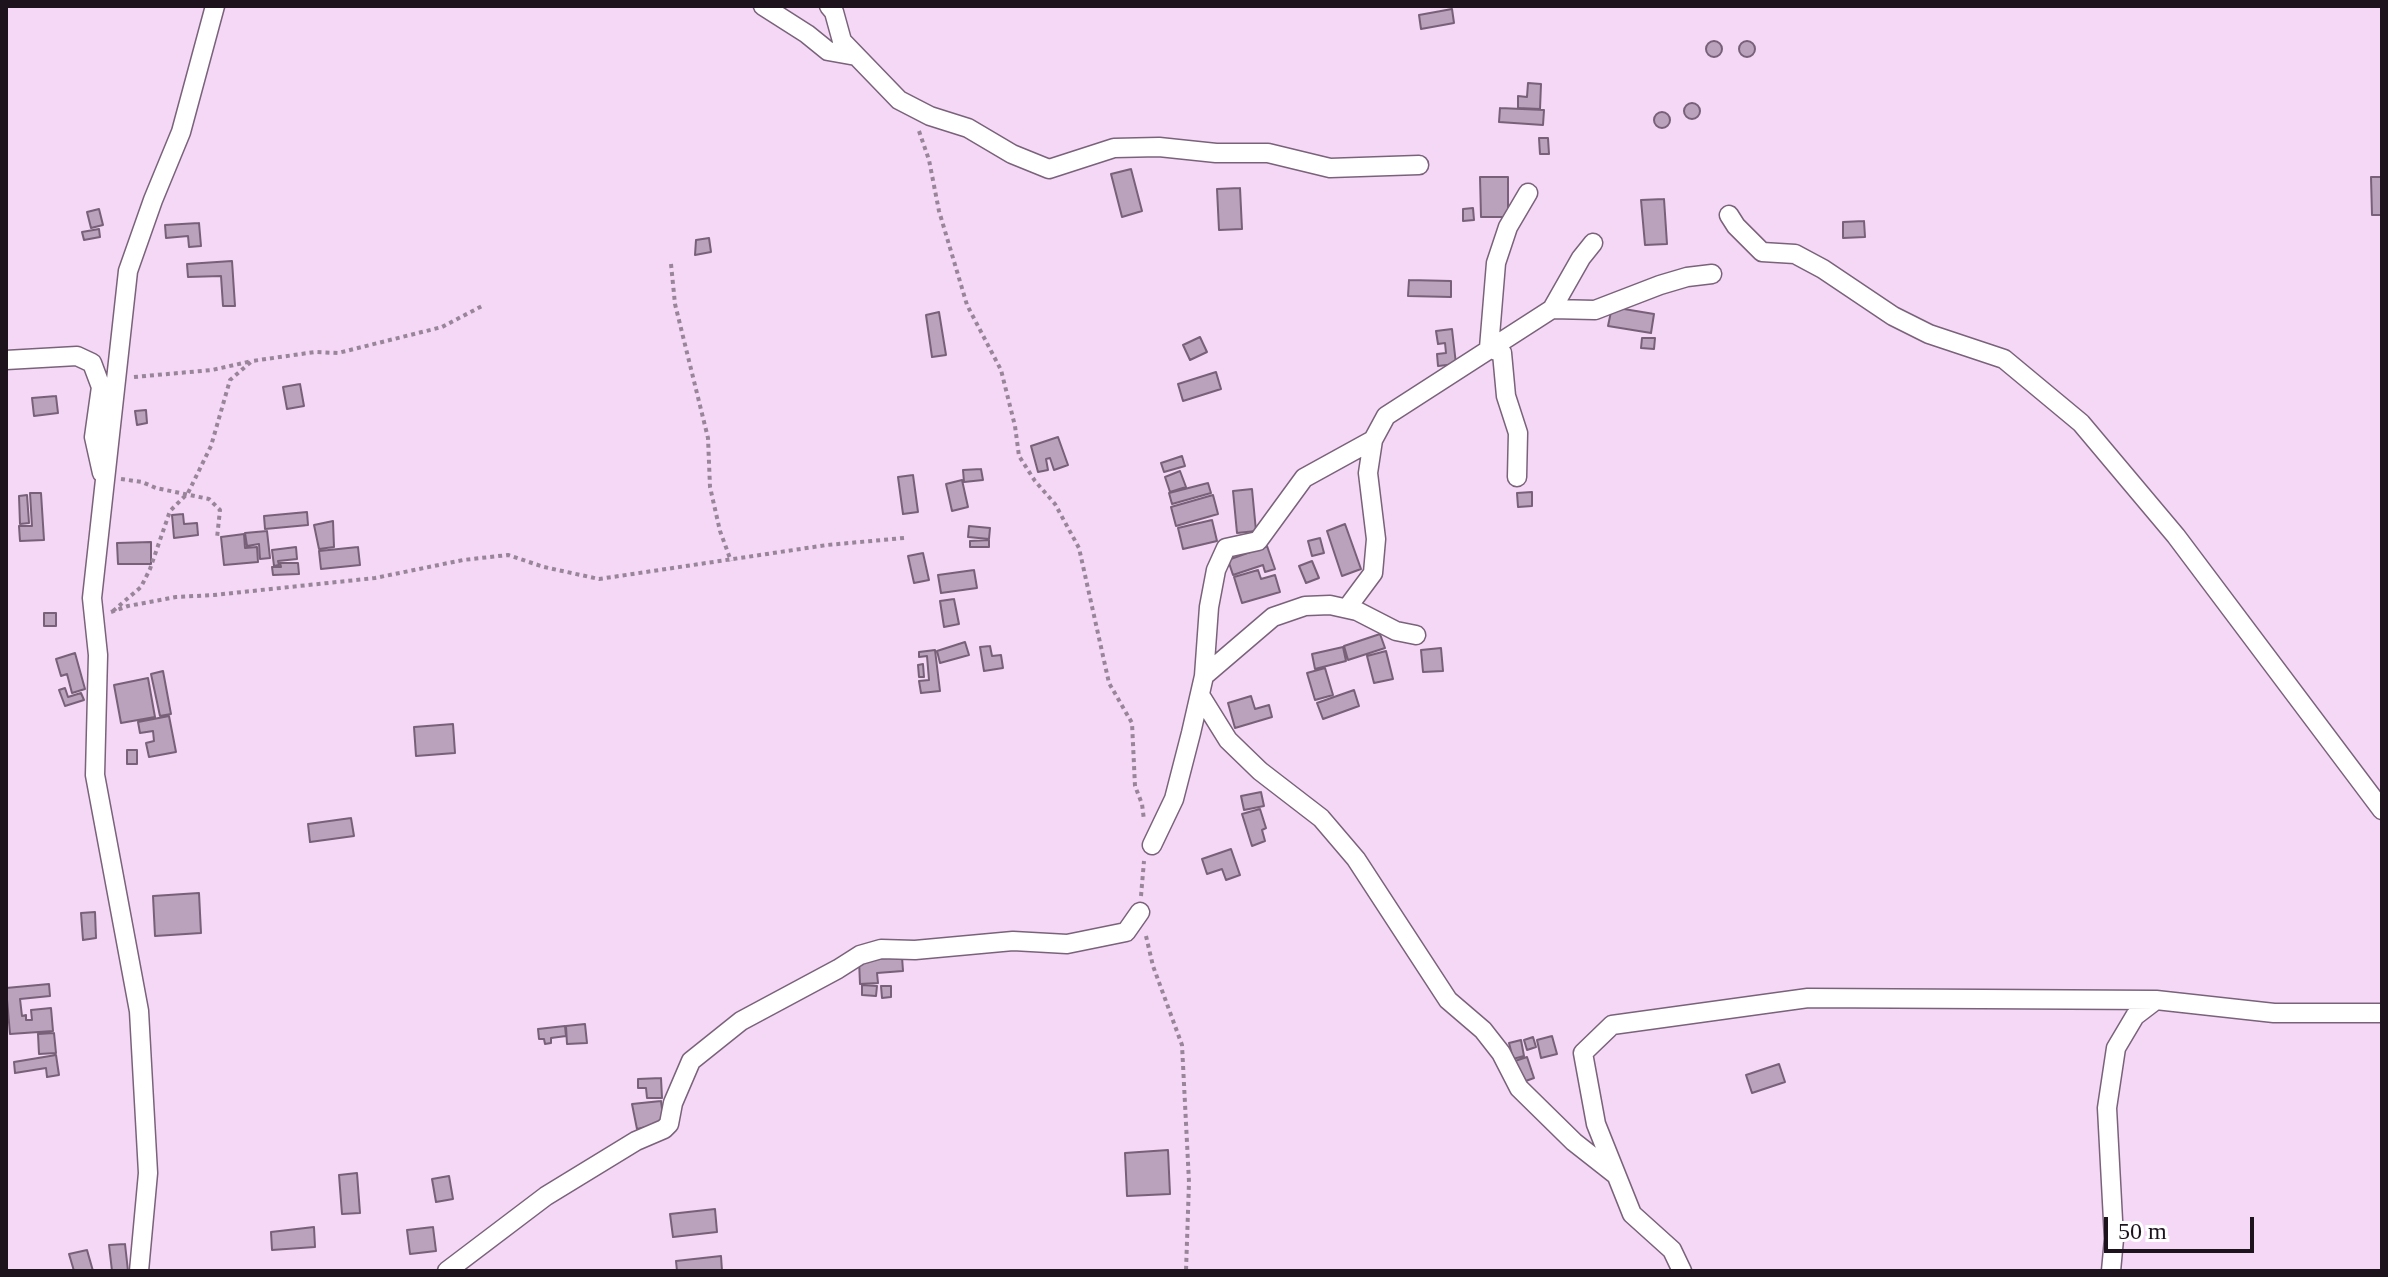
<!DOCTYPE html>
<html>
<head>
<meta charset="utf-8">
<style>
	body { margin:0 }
	#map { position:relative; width:2388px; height:1277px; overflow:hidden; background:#f4d8f5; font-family:"Times New Roman",serif }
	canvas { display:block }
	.frame { position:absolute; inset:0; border:8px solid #1d131d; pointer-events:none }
	.scale { position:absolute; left:2104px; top:1217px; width:150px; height:36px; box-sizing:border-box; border:4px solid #1d131d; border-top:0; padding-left:10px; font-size:24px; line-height:28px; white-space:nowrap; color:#1d131d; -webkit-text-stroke:6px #fff; paint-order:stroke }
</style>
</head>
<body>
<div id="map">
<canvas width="2388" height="1277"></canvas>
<div class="frame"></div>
<div class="scale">50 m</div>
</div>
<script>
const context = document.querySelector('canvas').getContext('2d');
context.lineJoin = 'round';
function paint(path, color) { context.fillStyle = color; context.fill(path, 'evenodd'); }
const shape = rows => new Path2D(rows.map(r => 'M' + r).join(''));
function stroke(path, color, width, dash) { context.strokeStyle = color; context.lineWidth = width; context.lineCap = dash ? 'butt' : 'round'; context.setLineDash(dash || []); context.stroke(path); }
const building = shape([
	[1452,9,1454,23,1421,29,1419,15,1452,9],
	'1706 49a8 8 0 1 1 16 0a8 8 0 1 1-16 0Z',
	'1739 49a8 8 0 1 1 16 0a8 8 0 1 1-16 0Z',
	[1528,83,1541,84,1540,109,1518,108,1518,96,1527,97,1528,83],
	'1684 111a8 8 0 1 1 16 0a8 8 0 1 1-16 0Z',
	[1500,108,1544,110,1543,125,1499,122,1500,108],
	'1654 120a8 8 0 1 1 16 0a8 8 0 1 1-16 0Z',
	[1539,138,1548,138,1549,154,1540,154,1539,138],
	[1131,169,1142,211,1122,217,1111,174,1131,169],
	[1480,177,1508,177,1508,217,1481,217,1480,177],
	[2371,177,2382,177,2382,215,2372,215,2371,177],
	[1240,188,1242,229,1219,230,1217,189,1240,188],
	[1664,199,1667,244,1645,245,1641,200,1664,199],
	[1473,208,1474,220,1463,221,1463,209,1473,208],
	[99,209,103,225,91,228,87,212,99,209],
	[1864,221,1865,237,1843,238,1843,222,1864,221],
	[199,223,201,246,189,247,188,236,166,238,165,225,199,223],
	[99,229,100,237,84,240,82,232,99,229],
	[709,238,711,252,695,255,696,240,709,238],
	[232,261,235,306,223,306,221,276,188,277,187,264,232,261],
	[1409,280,1451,281,1451,297,1408,296,1409,280],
	[1612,307,1654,314,1651,333,1608,326,1612,307],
	[939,312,946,355,932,357,926,315,939,312],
	[1452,329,1456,364,1438,366,1437,354,1446,353,1445,343,1438,344,1436,331,1452,329],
	[1200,337,1207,352,1190,360,1183,345,1200,337],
	[1642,338,1655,338,1654,349,1641,348,1642,338],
	[1216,372,1221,389,1183,401,1178,384,1216,372],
	[300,384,304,406,287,409,283,387,300,384],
	[56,396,58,413,34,416,32,398,56,396],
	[146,410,147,423,137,425,135,411,146,410],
	[1058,437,1068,465,1054,470,1050,458,1046,459,1048,470,1038,472,1031,446,1058,437],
	[1182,456,1185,466,1164,472,1161,463,1182,456],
	[981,469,983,480,964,482,963,470,981,469],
	[1180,471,1186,487,1170,492,1165,477,1180,471],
	[913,475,918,512,903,514,898,477,913,475],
	[962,480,968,507,952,511,946,484,962,480],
	[1208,483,1211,493,1172,504,1169,493,1208,483],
	[1252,489,1256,531,1237,533,1233,491,1252,489],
	[1532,492,1532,506,1518,507,1517,493,1532,492],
	[30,493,41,493,44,540,20,541,19,526,32,526,30,493],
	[27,495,29,523,20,524,19,496,27,495],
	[1213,495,1218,514,1176,526,1171,507,1213,495],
	[307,512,308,525,265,529,264,516,307,512],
	[183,514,184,524,197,523,198,535,174,538,172,515,183,514],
	[1212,520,1217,541,1183,549,1178,528,1212,520],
	[333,521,334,547,319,549,314,525,333,521],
	[1345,524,1361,569,1342,576,1327,531,1345,524],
	[969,526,990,528,989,539,968,537,969,526],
	[267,531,270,558,260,559,259,544,247,546,245,533,267,531],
	[244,534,245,548,257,547,258,562,224,565,221,537,244,534],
	[1320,538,1324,553,1312,556,1308,541,1320,538],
	[989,540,989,547,970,547,970,541,989,540],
	[151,542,151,564,118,564,117,543,151,542],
	[1267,546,1275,569,1265,572,1263,565,1233,575,1228,560,1267,546],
	[296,547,297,559,278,561,279,565,274,566,272,550,296,547],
	[358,547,360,565,321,569,319,551,358,547],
	[923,553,929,580,914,583,908,556,923,553],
	[1312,561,1319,578,1306,583,1299,566,1312,561],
	[280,563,298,563,299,574,273,575,272,567,281,567,280,563],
	[974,570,977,588,941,593,938,575,974,570],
	[1258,570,1261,579,1275,575,1280,592,1242,603,1234,577,1258,570],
	[954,599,959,624,944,627,940,601,954,599],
	[44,613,56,613,56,626,44,626,44,613],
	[1380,634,1385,648,1348,660,1344,646,1380,634],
	[965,642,969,655,940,663,937,651,965,642],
	[990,646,992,656,1001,655,1003,668,984,671,980,647,990,646],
	[1343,647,1346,661,1315,669,1312,654,1343,647],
	[1441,648,1443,671,1423,672,1421,650,1441,648],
	[935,650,940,691,921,693,919,681,929,680,927,656,919,657,919,652,935,650],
	[1386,651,1393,679,1374,683,1367,656,1386,651],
	[75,653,85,689,72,693,67,674,61,676,56,659,75,653],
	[923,664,924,677,919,677,918,665,923,664],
	[1325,668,1333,695,1315,700,1307,673,1325,668],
	[163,671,171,714,160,716,151,674,163,671],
	[148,678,155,717,121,723,114,685,148,678],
	[65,688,68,697,81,693,84,700,65,706,59,690,65,688],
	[1354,690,1359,706,1323,719,1317,703,1354,690],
	[1251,696,1255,709,1269,705,1272,717,1235,728,1228,703,1251,696],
	[169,716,176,752,149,757,146,743,154,741,153,731,140,733,138,722,169,716],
	[453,724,455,753,416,756,414,727,453,724],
	[127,750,137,750,137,764,127,764,127,750],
	[1261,792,1264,806,1244,810,1241,796,1261,792],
	[1260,809,1266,828,1262,830,1265,841,1252,846,1242,814,1260,809],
	[351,818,354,836,310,842,308,824,351,818],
	[1231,849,1240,875,1226,880,1222,869,1207,874,1202,859,1231,849],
	[199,893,201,933,155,936,153,896,199,893],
	[95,912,96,938,83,940,81,913,95,912],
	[902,957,903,971,877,973,878,983,860,984,859,960,902,957],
	[49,984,50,996,20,999,22,1016,26,1015,26,1020,32,1020,31,1010,51,1008,53,1031,10,1034,6,988,49,984],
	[862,985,877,986,876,996,862,995,862,985],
	[881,986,891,986,891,997,882,998,881,986],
	[585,1024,587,1043,567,1044,566,1026,585,1024],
	[565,1026,566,1036,551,1038,551,1043,545,1044,544,1039,539,1039,538,1029,565,1026],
	[54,1033,56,1053,39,1054,38,1034,54,1033],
	[1552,1036,1557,1054,1541,1058,1537,1040,1552,1036],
	[1533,1037,1536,1047,1527,1050,1524,1040,1533,1037],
	[1521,1040,1524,1056,1513,1059,1509,1043,1521,1040],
	[56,1055,59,1075,47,1077,46,1068,15,1073,14,1062,56,1055],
	[1527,1057,1534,1078,1523,1082,1515,1061,1527,1057],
	[1779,1064,1785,1082,1752,1093,1746,1075,1779,1064],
	[661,1078,662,1098,647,1098,646,1088,638,1088,638,1079,661,1078],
	[661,1101,664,1123,637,1129,632,1104,661,1101],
	[1168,1150,1170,1194,1127,1196,1125,1153,1168,1150],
	[357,1173,360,1213,342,1214,339,1175,357,1173],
	[449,1176,453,1199,436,1202,432,1179,449,1176],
	[715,1209,717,1232,673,1237,670,1214,715,1209],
	[314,1227,315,1247,272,1250,271,1232,314,1227],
	[433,1227,436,1251,410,1254,407,1230,433,1227],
	[125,1244,128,1271,112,1271,109,1245,125,1244],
	[87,1250,93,1271,74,1271,69,1254,87,1250],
	[721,1256,722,1271,677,1271,676,1261,721,1256]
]);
const path = shape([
	[919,131,929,160,939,211,967,305,1001,370,1015,426,1019,456,1035,481,1055,504,1079,548,1109,683,1132,723,1135,786,1142,804,1144,820],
	[671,264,675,304,708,438,710,487,720,531,731,561],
	[134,377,212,370,252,361],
	[121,479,142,482,156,488,209,499,220,510,217,538],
	[113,611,141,587,150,569,170,511,188,493,211,446,230,380,252,361,315,352,338,353,442,327,484,305],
	[111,612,128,606,176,597,214,595,375,578,463,560,508,555,544,567,599,579,827,545,904,538],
	[1141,896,1144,861],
	[1146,936,1153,966,1182,1045,1189,1182,1186,1271]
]);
const minor = shape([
	[763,6,807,34,828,51,856,56],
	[829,6,834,12,842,41,899,100,930,116,968,128,1012,154,1049,169,1114,148,1159,147,1216,153,1268,153,1330,168,1419,165],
	[1729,215,1736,226,1762,252,1795,254,1823,269,1893,316,1929,334,2004,359,2081,423,2176,536,2382,810],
	[1552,309,1595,310,1660,285,1687,277,1712,274],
	[6,360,77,356,92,363,101,387,94,437,102,473],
	[1517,477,1518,433,1506,396,1502,353,1489,348,1496,263,1508,227,1528,193],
	[1347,608,1373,573,1376,539,1368,473,1373,440],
	[1204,676,1273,617,1305,606,1330,605,1357,611,1396,631,1416,635],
	[1200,695,1228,740,1260,771,1321,818,1356,859,1448,1000,1483,1030,1501,1053,1519,1088,1574,1142,1616,1175],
	[1152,845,1174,799,1191,733,1204,676,1209,607,1216,570,1226,548,1258,541,1304,478,1373,440,1386,416,1552,309,1581,258,1593,243],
	[139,1271,148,1173,139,1011,95,775,98,655,92,598,128,271,153,200,181,132,215,6],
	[447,1271,546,1196,636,1141,664,1129,669,1124,673,1103,691,1061,741,1021,838,969,860,955,881,949,915,950,1013,941,1067,944,1126,932,1140,912],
	[1682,1271,1672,1250,1632,1214,1596,1124,1583,1053,1612,1025,1808,998,2156,1000],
	[2111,1271,2114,1239,2107,1108,2116,1048,2135,1016,2156,1000,2274,1013,2382,1013]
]);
paint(building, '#baa1bc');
stroke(building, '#786079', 2);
stroke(minor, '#7a627b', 21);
stroke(path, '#99859a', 4, [4, 4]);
stroke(minor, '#fff', 18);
</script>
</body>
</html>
